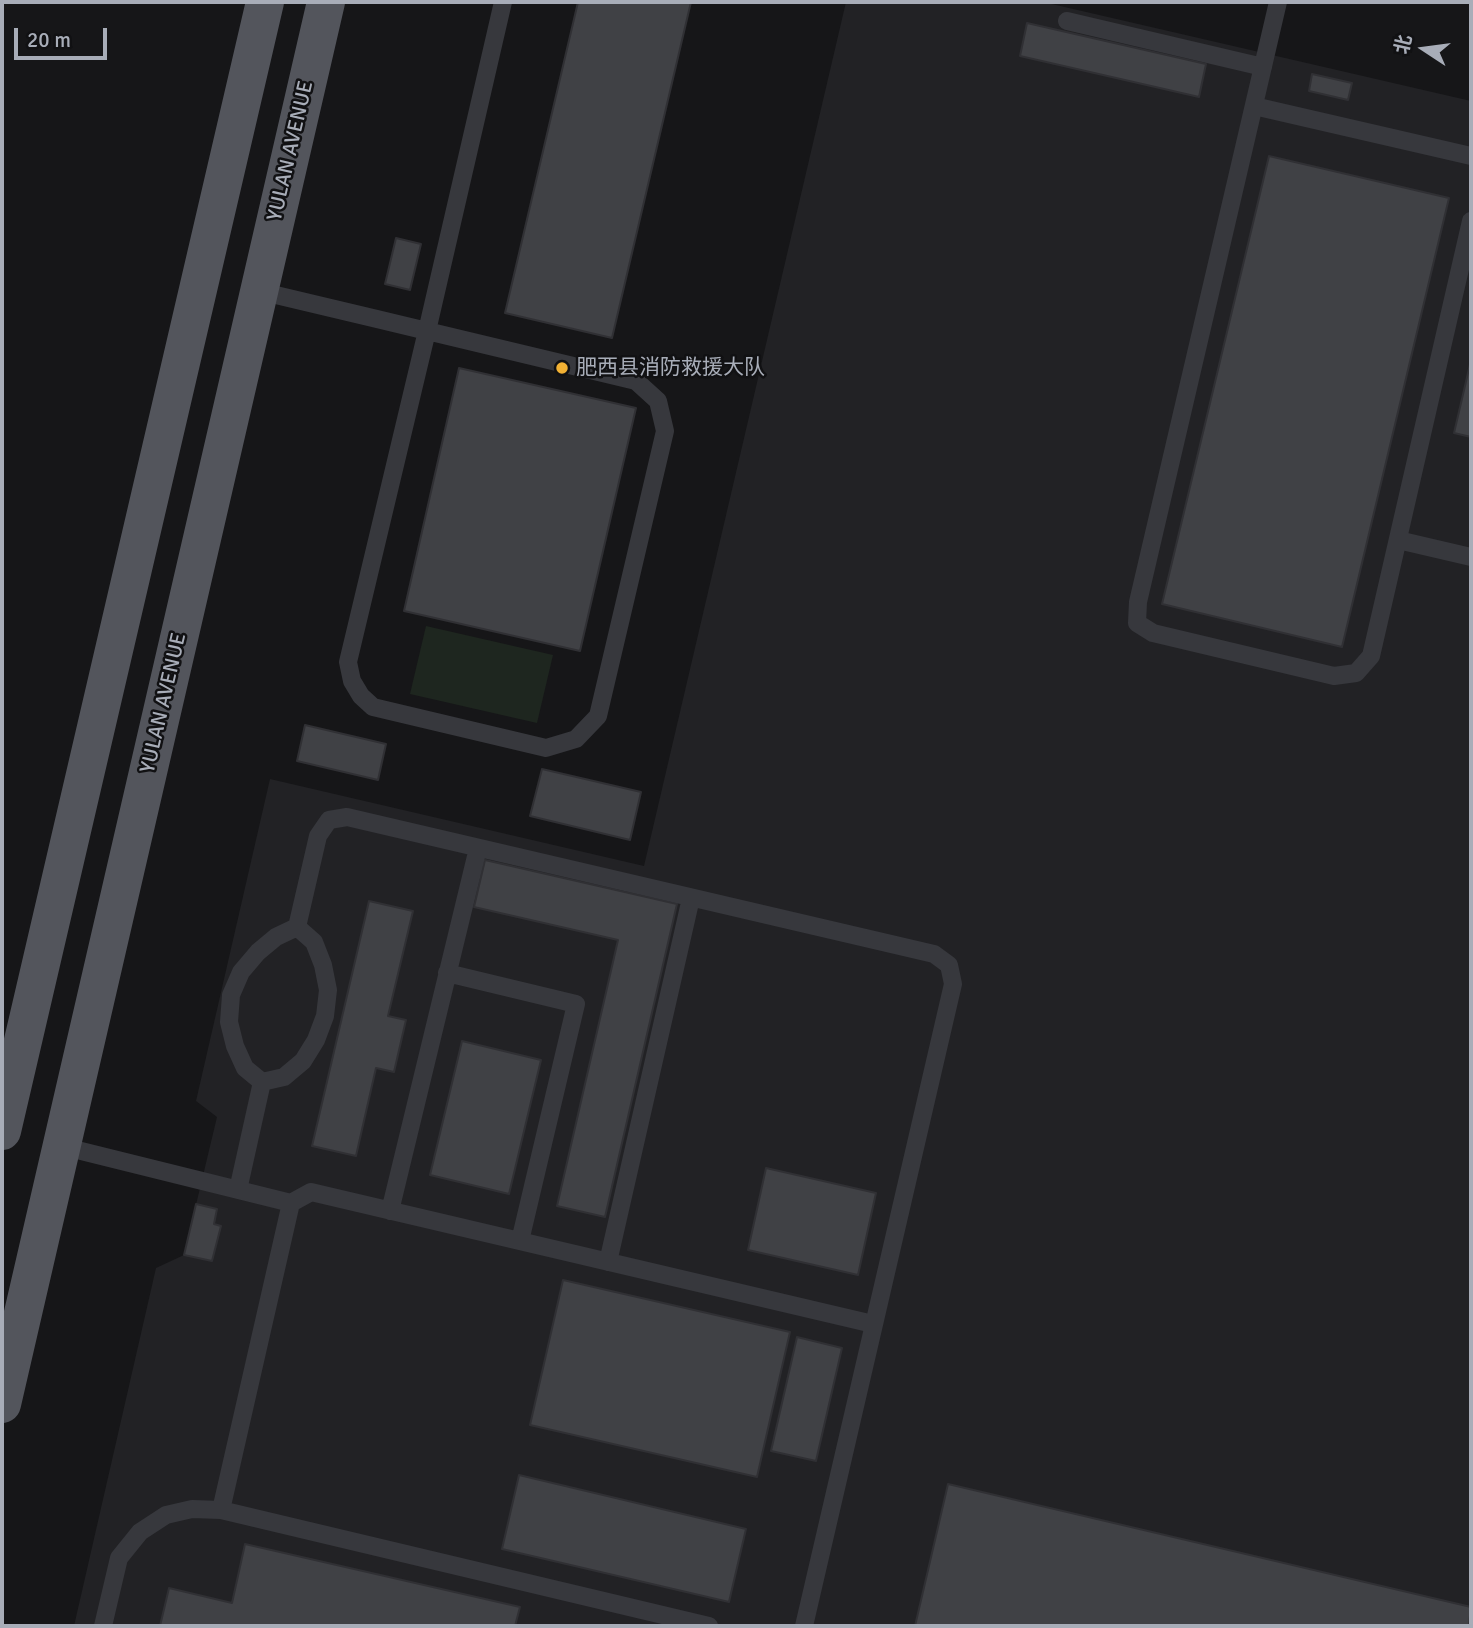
<!DOCTYPE html>
<html>
<head>
<meta charset="utf-8">
<style>
	body { margin:0 }
	#map { position:relative; width:1473px; height:1628px; overflow:hidden; background:#161618; font-family:Signika,"Noto Sans SC",sans-serif }
	canvas { display:block }
	.frame { position:absolute; inset:0; border:4px solid #a8adb8; pointer-events:none }
	.north { position:absolute; left:1389px; top:14px; width:70px; height:70px; -webkit-text-stroke:5px #111113; paint-order:stroke; rotate:283deg; font-size:19px; font-weight:700; line-height:28px; text-align:center; color:#a8adb8 }
	.north::after { content:''; display:block; margin:auto; width:24px; height:32px; background:#a8adb8; clip-path:polygon(50% 0,100% 100%,50% 72%,0 100%) }
	.scale { position:absolute; left:14px; top:28px; width:93px; height:32px; box-sizing:border-box; border:4px solid #a8adb8; border-top:0; padding-left:9px; font-size:21px; line-height:24px; white-space:nowrap; color:#a8adb8; -webkit-text-stroke:5px #111113; paint-order:stroke }
</style>
</head>
<body>
<div id="map">
<canvas width="1473" height="1628"></canvas>
<div class="frame"></div>
<div class="north">北</div>
<div class="scale">20 m</div>
</div>
<script>
const context = document.querySelector('canvas').getContext('2d');
context.lineJoin = 'round';
function paint(path, color) { context.fillStyle = color; context.fill(path, 'evenodd'); }
const shape = rows => new Path2D(rows.map(r => 'M' + r).join(''));
function stroke(path, color, width, dash) { context.strokeStyle = color; context.lineWidth = width; context.lineCap = dash ? 'butt' : 'round'; context.setLineDash(dash || []); context.stroke(path); }
function label(font, color, halo, rows, align = 'center') {
  context.font = font + ' Signika,"Noto Sans SC",sans-serif'; context.lineWidth = 5; context.setLineDash([]); context.textBaseline = 'middle'; context.strokeStyle = halo; context.fillStyle = color; for (const [text, x, y, turn = 0] of rows) {
    context.save(); context.translate(x, y); context.rotate((+turn || 0) * Math.PI / 180); context.textAlign = isNaN(turn) ? turn : align; if (halo) context.strokeText(text, 0, 0); context.fillText(text, 0, 0); context.restore();
  }
}
const built = shape([
	[846,2,1043,2,1471,101,1471,1626,74,1626,156,1268,184,1255,217,1117,196,1101,270,779,644,866]
]);
const green = shape([
	[426,626,553,655,537,723,410,694]
]);
const building = shape([
	[578,2,691,2,612,338,505,313,578,2],
	[1027,23,1206,64,1199,97,1020,56,1027,23],
	[1312,74,1352,83,1348,100,1309,91,1312,74],
	[1269,156,1449,198,1342,647,1162,604,1269,156],
	[396,238,421,244,410,290,385,284,396,238],
	[1471,360,1471,437,1454,433,1471,360],
	[459,368,636,408,580,651,404,611,459,368],
	[305,725,386,744,378,780,297,761,305,725],
	[542,769,641,792,630,840,530,816,542,769],
	[485,860,677,904,605,1217,557,1206,618,940,474,907,485,860],
	[369,901,413,911,388,1016,406,1020,394,1072,376,1068,356,1156,312,1146,369,901],
	[462,1041,541,1060,509,1194,430,1175,462,1041],
	[766,1168,876,1193,858,1275,748,1250,766,1168],
	[196,1204,217,1209,214,1224,221,1226,212,1261,184,1255,196,1204],
	[563,1280,790,1332,757,1477,530,1425,563,1280],
	[797,1337,842,1348,816,1461,771,1451,797,1337],
	[519,1475,746,1529,729,1602,502,1549,519,1475],
	[948,1484,1471,1607,1469,1626,915,1626,948,1484],
	[245,1544,520,1607,515,1626,160,1626,169,1588,232,1603,245,1544]
]);
const lane = shape([
	[1278,2,1138,602,1137,623,1153,633,1334,676,1356,673,1371,656,1471,221],
	[1067,21,1263,67],
	[1254,106,1471,156],
	[259,291,377,319,427,331,636,381,658,401,665,431,598,716,576,739,546,748,373,707,361,696,352,681,348,662,427,331,503,2],
	[1398,540,1471,557],
	[297,927,318,836,329,820,347,817,934,954,949,965,953,984,804,1626],
	[297,927,314,942,323,965,328,990,325,1016,316,1040,303,1061,284,1077,262,1082,245,1068,235,1046,229,1022,231,995,241,972,258,952,276,937,297,927],
	[447,973,576,1004,520,1241],
	[61,1146,291,1203,221,1510],
	[238,1190,262,1082],
	[291,1203,311,1192,873,1324],
	[390,1211,478,848],
	[608,1262,691,898],
	[103,1626,119,1558,140,1532,166,1515,192,1509,221,1510,709,1626]
]);
const primary = shape([
	[2,1131,265,2],
	[2,1404,326,2]
]);
const markers = [
	[562,368,7,"#f2b134"]
];
const streetNames = [
	["YULAN AVENUE",291,151,-77],
	["YULAN AVENUE",164,703,-77]
];
const poiNames = [
	["肥西县消防救援大队",576,368]
];
paint(built, '#222225');
paint(green, '#1e261f');
paint(building, '#404145');
stroke(building, '#303034', 2);
stroke(lane, '#37383d', 18);
stroke(primary, '#53555c', 38);
for (const [x, y, r, color] of markers) { const dot = new Path2D(); dot.arc(x, y, r, 0, 2 * Math.PI); context.fillStyle = color; context.fill(dot); stroke(dot, '#111113', 2.5); }
label('21px', '#a8adb8', '#111113', streetNames);
label('21px', '#a8adb8', '#111113', poiNames, 'left');
</script>
</body>
</html>
